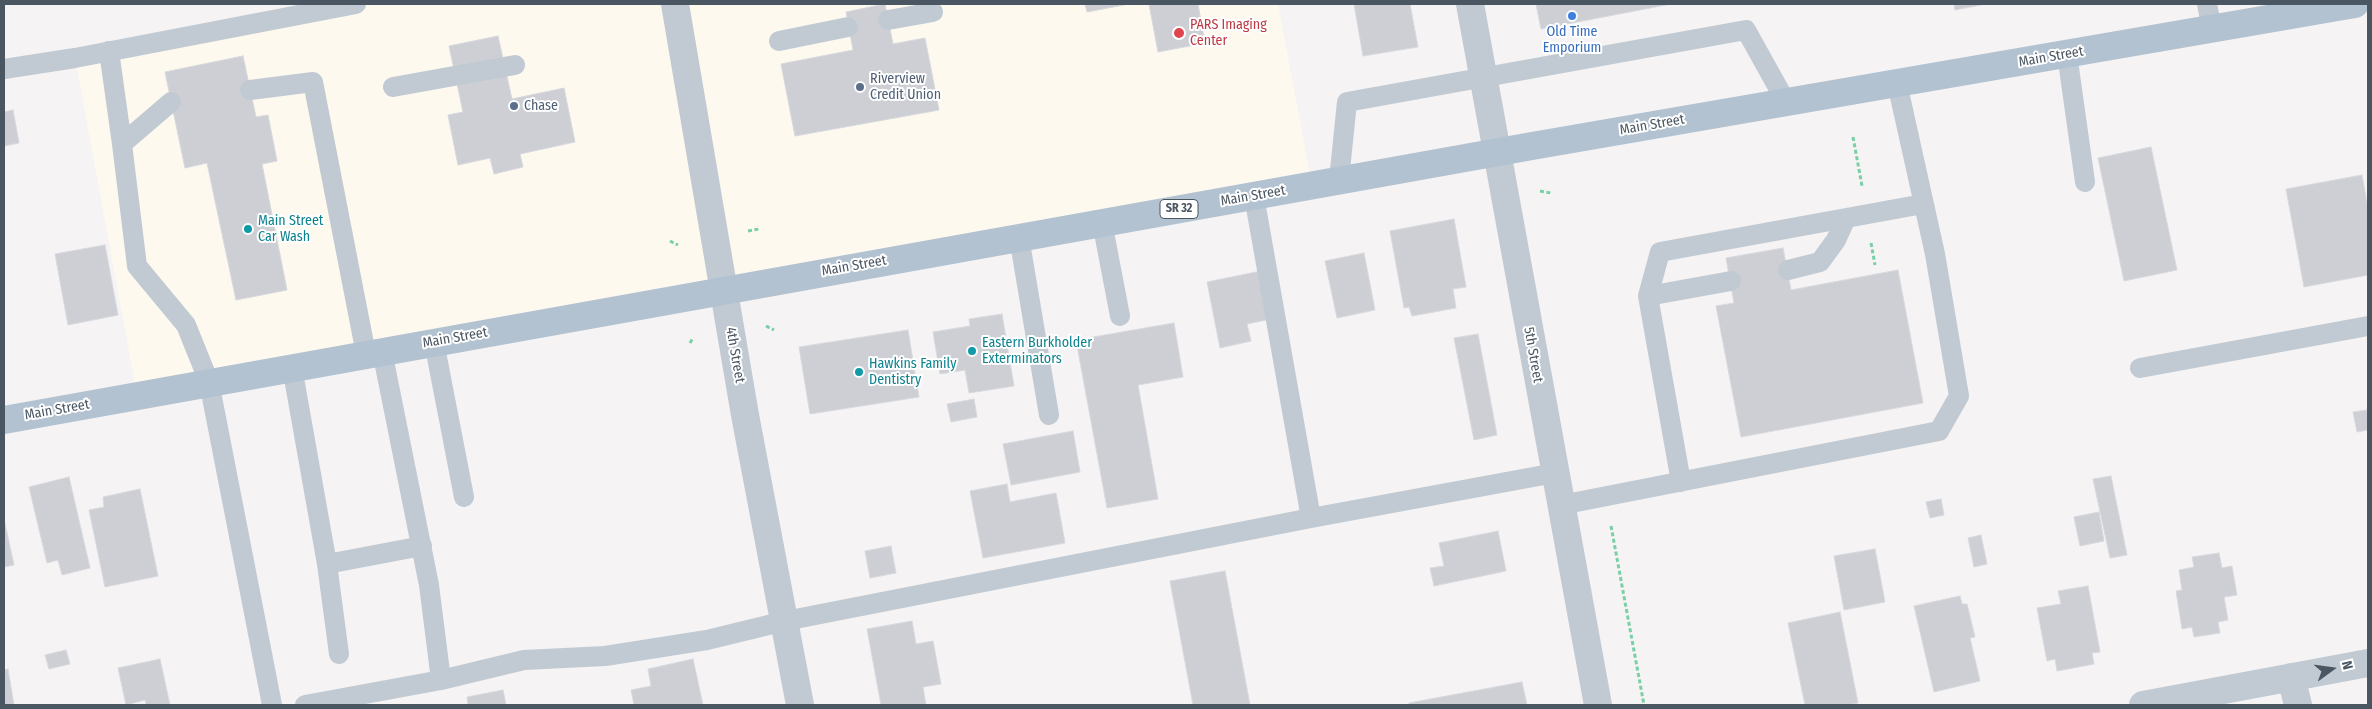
<!DOCTYPE html>
<html>
<head>
<meta charset="utf-8">
<style>
	body { margin:0 }
	#map { position:relative; width:2372px; height:709px; overflow:hidden; background:#f5f3f3; font-family:"Fira Sans Condensed",sans-serif }
	canvas { display:block }
	.frame { position:absolute; inset:0; border:5px solid #4a5661; pointer-events:none }
	.north { position:absolute; left:2307px; top:644px; width:50px; height:50px; -webkit-text-stroke:4px #fff; paint-order:stroke; rotate:76deg; font-size:14px; font-weight:700; line-height:20px; text-align:center; color:#4a5661 }
	.north::after { content:''; display:block; margin:auto; width:18px; height:22px; background:#4a5661; clip-path:polygon(50% 0,100% 100%,50% 72%,0 100%) }
</style>
</head>
<body>
<div id="map">
<canvas width="2372" height="709"></canvas>
<div class="frame"></div>
<div class="north">N</div>
</div>
<script>
const context = document.querySelector('canvas').getContext('2d');
context.lineJoin = 'round';
function paint(path, color) { context.fillStyle = color; context.fill(path, 'evenodd'); }
const shape = rows => new Path2D(rows.map(r => 'M' + r).join(''));
function stroke(path, color, width, dash) { context.strokeStyle = color; context.lineWidth = width; context.lineCap = dash ? 'butt' : 'round'; context.setLineDash(dash || []); context.stroke(path); }
function label(font, color, halo, rows, align = 'center') {
  context.font = font + ' "Fira Sans Condensed",sans-serif'; context.lineWidth = 4; context.setLineDash([]); context.textBaseline = 'middle'; context.strokeStyle = halo; context.fillStyle = color; for (const [text, x, y, turn = 0] of rows) {
    context.save(); context.translate(x, y); context.rotate((+turn || 0) * Math.PI / 180); context.textAlign = isNaN(turn) ? turn : align; if (halo) context.strokeText(text, 0, 0); context.fillText(text, 0, 0); context.restore();
  }
}
const commercial = shape([
	[356,4,1278,4,1312,185,137,395,75,58]
]);
const building = shape([
	[885,4,893,44,925,38,939,110,795,136,781,64,853,50,846,12,885,4],
	[1085,4,1129,4,1087,12,1085,4],
	[1149,4,1198,4,1205,43,1158,52,1149,4],
	[1354,4,1410,4,1418,47,1363,56,1354,4],
	[1536,4,1671,4,1541,29,1536,4],
	[1954,4,1986,4,1955,10,1954,4],
	[498,36,512,99,564,88,575,142,520,154,523,167,494,174,490,158,458,165,448,115,463,112,449,46,498,36],
	[243,56,256,117,268,115,277,161,262,164,287,290,236,300,207,163,185,168,165,72,243,56],
	[13,110,19,143,4,146,4,112,13,110],
	[2151,147,2177,270,2124,281,2098,158,2151,147],
	[2362,175,2368,209,2368,275,2304,287,2286,189,2362,175],
	[1454,219,1466,287,1453,289,1456,308,1412,316,1409,307,1404,308,1390,231,1454,219],
	[105,245,118,315,68,325,55,254,105,245],
	[1783,248,1791,290,1898,270,1923,403,1741,437,1716,306,1734,303,1726,258,1783,248],
	[1364,253,1375,310,1337,318,1325,261,1364,253],
	[1261,271,1271,319,1247,324,1251,341,1220,348,1207,282,1261,271],
	[1002,314,1014,386,969,393,965,370,940,374,933,332,970,326,969,319,1002,314],
	[1174,323,1183,377,1138,385,1158,499,1107,508,1076,340,1174,323],
	[908,330,919,397,810,414,799,347,908,330],
	[1478,334,1497,435,1474,440,1454,338,1478,334],
	[974,399,977,417,951,422,947,404,974,399],
	[2367,410,2368,430,2357,432,2353,412,2367,410],
	[1073,431,1080,472,1011,485,1003,444,1073,431],
	[2111,476,2127,555,2110,558,2093,479,2111,476],
	[69,477,90,568,62,575,58,560,47,563,29,487,69,477],
	[1007,484,1010,502,1056,493,1065,543,983,558,970,491,1007,484],
	[140,489,158,576,105,587,89,510,104,507,103,497,140,489],
	[1941,499,1944,515,1930,518,1926,502,1941,499],
	[2099,512,2104,541,2080,546,2074,517,2099,512],
	[4,519,14,565,4,567,4,519],
	[1498,531,1506,571,1434,586,1430,568,1444,566,1439,543,1498,531],
	[1981,535,1987,564,1974,567,1968,538,1981,535],
	[891,546,896,573,870,578,865,551,891,546],
	[1875,549,1885,602,1844,610,1834,556,1875,549],
	[2219,553,2222,568,2232,566,2237,595,2224,597,2228,620,2218,622,2220,633,2194,637,2192,627,2182,629,2176,591,2182,590,2179,570,2194,567,2192,557,2219,553],
	[1225,571,1250,705,1193,705,1170,581,1225,571],
	[2088,586,2100,652,2092,653,2094,664,2057,671,2055,659,2047,661,2037,608,2061,604,2058,591,2088,586],
	[1960,596,1962,604,1967,604,1975,637,1970,638,1980,681,1934,692,1914,606,1960,596],
	[1840,612,1858,703,1847,705,1805,705,1788,623,1840,612],
	[912,621,916,644,933,641,941,684,923,687,926,705,881,705,867,629,912,621],
	[66,650,70,664,49,669,45,655,66,650],
	[160,659,170,705,146,705,145,700,126,705,118,668,160,659],
	[693,659,703,705,634,705,631,690,651,686,648,669,693,659],
	[8,669,14,705,4,705,4,670,8,669],
	[1522,682,1527,705,1409,705,1409,703,1522,682],
	[503,690,506,705,468,705,467,697,503,690]
]);
const path = shape([
	[1853,137,1862,186],
	[1540,191,1551,193],
	[748,231,759,229],
	[670,241,678,245],
	[1871,243,1875,265],
	[766,326,774,330],
	[690,343,693,338],
	[1611,526,1644,705]
]);
const lane = shape([
	[2207,4,2212,29],
	[888,20,933,12],
	[779,41,848,27],
	[109,51,122,144],
	[2067,54,2085,182],
	[4,69,75,58,356,4],
	[393,87,515,65],
	[250,90,313,82,366,354],
	[171,102,122,144,137,266,186,325,209,382,272,705],
	[1339,180,1347,102,1746,30,1786,102],
	[1254,196,1311,518],
	[1102,222,1120,316],
	[1019,237,1049,415],
	[1788,270,1820,262,1836,240,1846,218],
	[1648,296,1731,281],
	[434,342,464,497],
	[382,351,429,585,441,680],
	[292,367,327,564,339,654],
	[2140,368,2368,326],
	[1681,482,1648,296,1660,252,1923,204],
	[1561,505,1939,431,1959,396,1935,254,1897,83],
	[327,564,422,546],
	[305,705,441,680,524,660,605,656,707,640,785,621,1311,518,1555,473]
]);
const street = shape([
	[675,4,745,415,800,705],
	[1470,4,1598,705],
	[2291,677,2298,705],
	[2143,705,2368,663]
]);
const primary = shape([
	[4,420,1532,146,2355,4]
]);
const markers = [
	[1572,16,5,"#3f7fe0"],
	[1179,33,6,"#e0444e"],
	[860,87,5,"#5c6f8a"],
	[514,106,5,"#5c6f8a"],
	[248,229,5,"#0f9aa8"],
	[972,351,5,"#0f9aa8"],
	[859,372,5,"#0f9aa8"]
];
const shields = [
	[1179,209,38]
];
const shieldNames = [
	["SR 32",1179,209]
];
const healthNames = [
	["PARS Imaging",1190,25],
	["Center",1190,41]
];
const shopNames = [
	["Old Time",1572,32],
	["Emporium",1572,48]
];
const streetNames = [
	["Main Street",2051,57,-10],
	["Main Street",1652,125,-10],
	["Main Street",1253,196,-10],
	["Main Street",854,266,-10],
	["Main Street",455,338,-10],
	["4th Street",735,355,80],
	["5th Street",1533,355,80],
	["Main Street",57,410,-10]
];
const serviceNames = [
	["Riverview",870,79],
	["Credit Union",870,95],
	["Chase",524,106]
];
const cultureNames = [
	["Main Street",258,221],
	["Car Wash",258,237],
	["Eastern Burkholder",982,343],
	["Exterminators",982,359],
	["Hawkins Family",869,364],
	["Dentistry",869,380]
];
paint(commercial, '#fdf9ef');
paint(building, '#cdcfd5');
stroke(building, '#d7d9de', 1);
stroke(path, '#7ad0a6', 3, [4, 2.5]);
stroke(lane, '#c1cad2', 20);
stroke(street, '#c1cad2', 28);
stroke(primary, '#b3c2d1', 28);
for (const [x, y, r, color] of markers) { const dot = new Path2D(); dot.arc(x, y, r, 0, 2 * Math.PI); context.fillStyle = color; context.fill(dot); stroke(dot, '#fff', 2); }
for (const [x, y, w] of shields) { const box = new Path2D(); box.roundRect(x - w / 2, y - 9.5, w, 19, 4); context.fillStyle = '#fff'; context.fill(box); stroke(box, '#4a5661', 1); }
label('bold 12px', '#4a5661', null, shieldNames);
label('14px', '#be3a42', '#fff', healthNames, 'left');
label('14px', '#366cbe', '#fff', shopNames);
label('14px', '#4a5661', '#fff', streetNames);
label('14px', '#4e5e75', '#fff', serviceNames, 'left');
label('14px', '#0d838f', '#fff', cultureNames, 'left');
</script>
</body>
</html>
